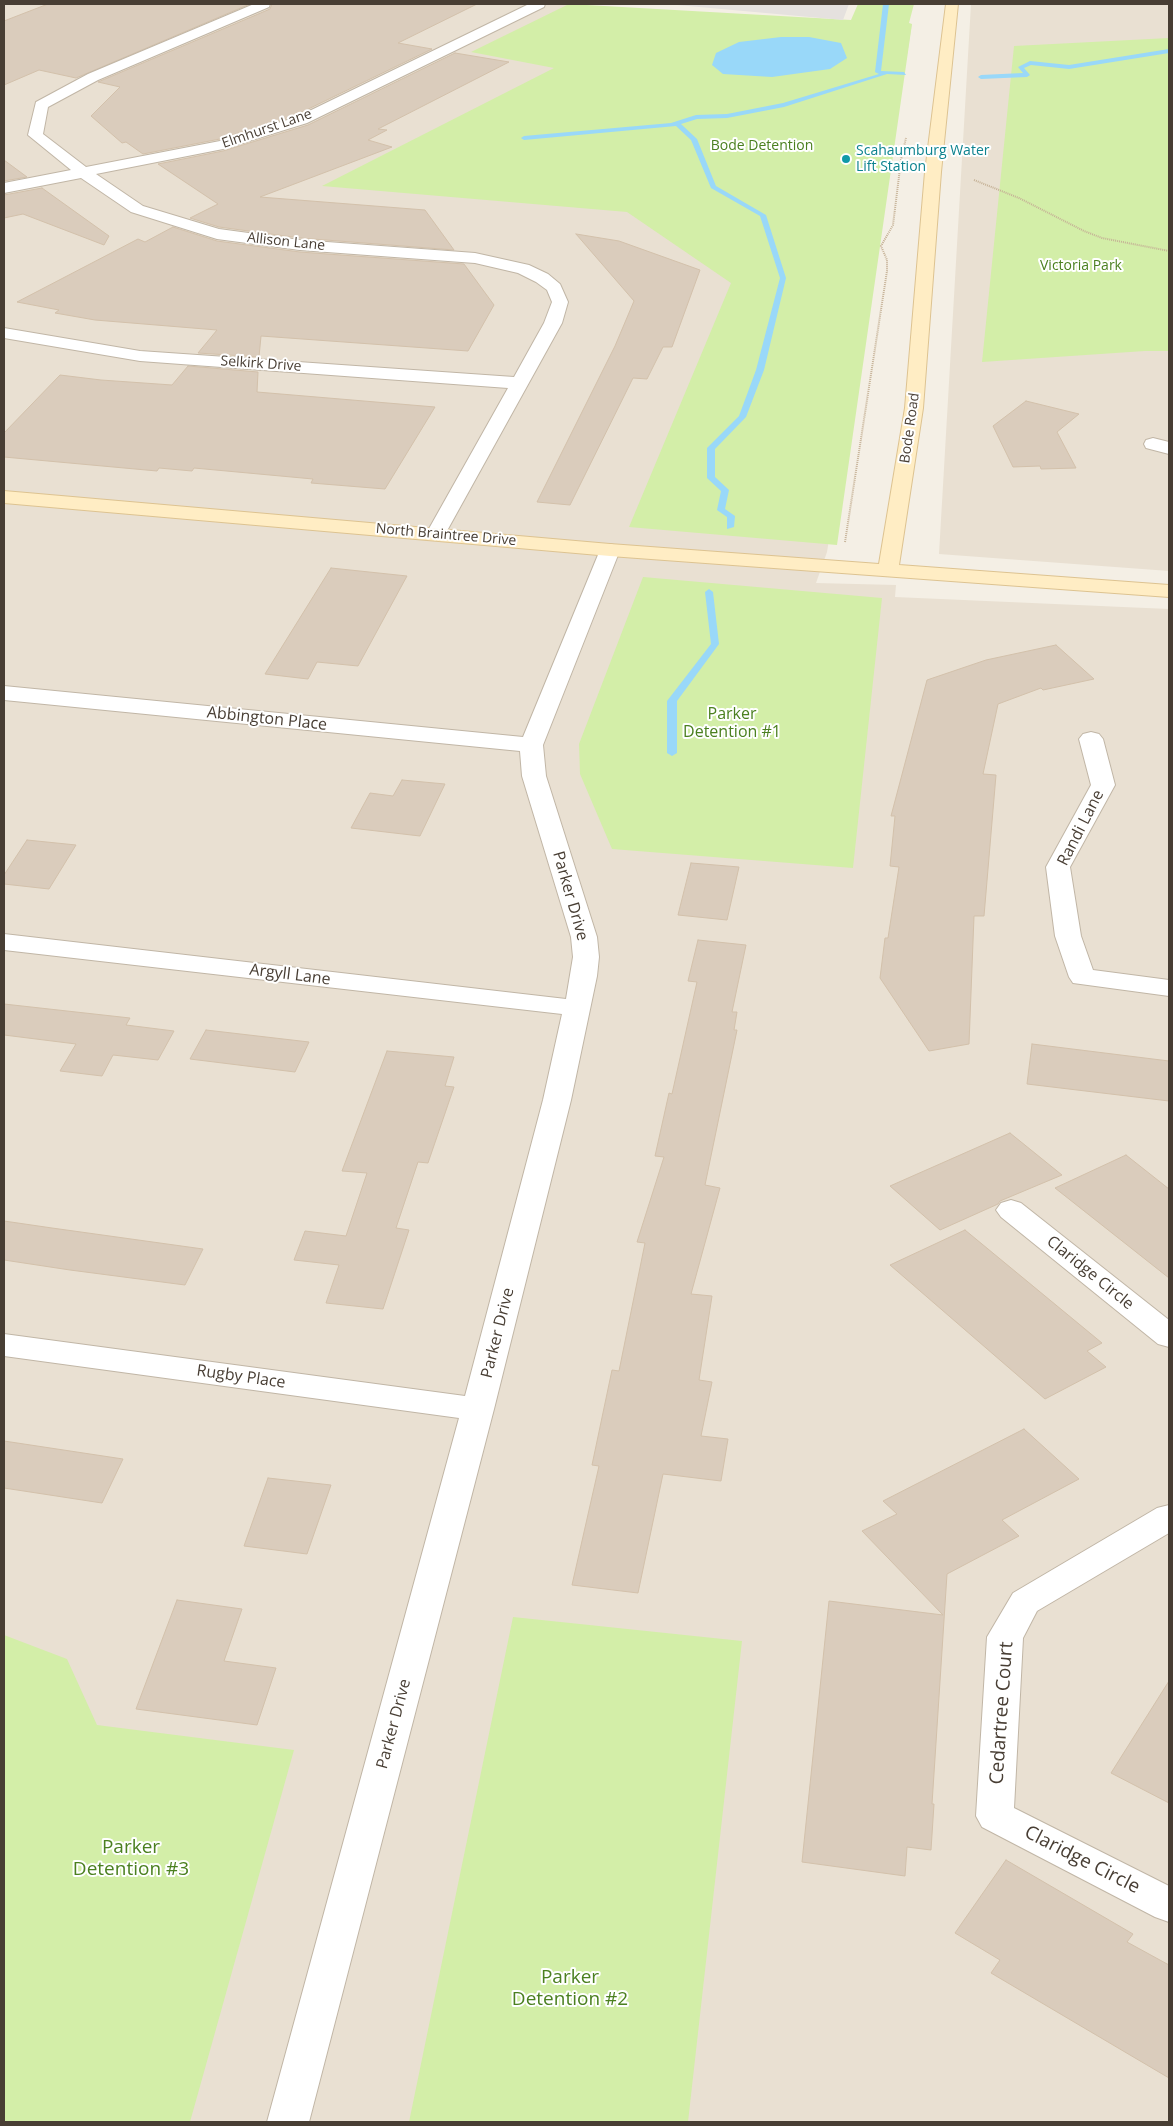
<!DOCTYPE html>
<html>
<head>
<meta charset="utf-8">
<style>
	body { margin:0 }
	#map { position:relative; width:1173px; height:2126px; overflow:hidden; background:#f4efe5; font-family:"Open Sans",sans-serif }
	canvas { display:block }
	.frame { position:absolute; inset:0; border:5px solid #483e34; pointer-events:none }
</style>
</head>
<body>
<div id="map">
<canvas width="1173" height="2126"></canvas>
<div class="frame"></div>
</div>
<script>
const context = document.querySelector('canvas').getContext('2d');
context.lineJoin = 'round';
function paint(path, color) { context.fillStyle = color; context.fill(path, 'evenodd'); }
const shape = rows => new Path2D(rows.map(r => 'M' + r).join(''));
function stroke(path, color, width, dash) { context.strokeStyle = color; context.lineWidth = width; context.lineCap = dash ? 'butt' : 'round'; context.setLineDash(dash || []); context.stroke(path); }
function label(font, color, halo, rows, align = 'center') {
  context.font = font + ' "Open Sans",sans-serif'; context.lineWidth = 4; context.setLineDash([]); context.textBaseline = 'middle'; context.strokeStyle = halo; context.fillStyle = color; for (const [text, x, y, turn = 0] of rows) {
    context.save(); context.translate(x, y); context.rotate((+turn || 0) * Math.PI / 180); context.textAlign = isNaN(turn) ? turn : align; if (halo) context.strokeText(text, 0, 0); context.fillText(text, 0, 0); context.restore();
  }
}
const residential = shape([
	[4,4,563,4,628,9,912,24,827,552,816,583,896,585,895,597,1169,609,1169,2122,4,2122],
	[971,4,1169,4,1169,571,939,554]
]);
const green = shape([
	[569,4,851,20,858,4,914,4,909,23,912,24,837,545,629,527,731,283,627,212,322,186,554,68,471,52],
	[1169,38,1169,351,1145,351,982,362,1014,46],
	[643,577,882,598,853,868,612,849,580,774,579,744],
	[513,1617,742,1641,688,2122,409,2122],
	[4,1635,67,1659,97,1725,294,1750,190,2122,4,2122]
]);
const parking = shape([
	[666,4,849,4,843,20]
]);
const water = shape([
	[781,37,809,37,841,43,847,58,830,69,772,77,723,74,712,65,716,53,739,42]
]);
const stream = shape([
	[883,4,889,4,881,71,904,72,906,75,887,74,784,107,727,118,697,119,681,124,697,139,716,186,766,215,786,278,764,370,746,417,715,449,715,477,729,490,725,509,735,516,734,527,727,529,727,517,717,510,721,491,707,478,707,448,739,416,756,370,780,278,760,216,711,188,691,140,676,126,524,140,521,138,524,136,671,123,696,115,727,114,783,103,879,74,875,72,883,4],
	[1169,49,1169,53,1069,69,1031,65,1024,68,1030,75,1027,77,981,79,978,77,981,75,1023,73,1018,67,1030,61,1069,65,1169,49],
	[709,589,713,592,719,644,677,701,677,753,672,756,667,753,667,701,711,644,705,592,709,589]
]);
const building = shape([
	[48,4,250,4,76,78,39,70,4,85,4,21,48,4],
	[272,4,477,4,398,43,432,49,296,115,220,139,143,154,126,142,122,143,91,116,120,87,98,82,270,9,272,4],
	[455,53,509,62,378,129,387,130,368,140,392,147,260,197,425,210,454,250,300,238,219,227,190,218,218,204,158,164,223,151,308,125,455,53],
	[4,160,27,177,4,181,4,160],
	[42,188,109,236,104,245,23,214,4,218,4,195,42,188],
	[173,227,217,241,300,252,464,264,494,305,468,351,261,336,259,357,198,353,217,330,95,320,55,313,59,310,17,302,138,239,145,242,173,227],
	[576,234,619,241,700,270,672,347,663,347,647,379,633,378,570,505,537,502,615,346,634,301,576,234],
	[188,366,258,372,257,392,435,407,385,489,311,483,313,479,194,468,192,471,159,468,157,471,4,457,4,433,60,375,101,380,172,385,188,366],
	[1026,401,1079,414,1057,432,1076,468,1041,469,1040,466,1013,467,993,426,1026,401],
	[331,568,407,576,358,666,317,662,308,679,265,674,331,568],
	[1056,645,1094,679,1043,690,1041,688,998,704,983,774,996,775,984,916,974,916,969,1044,929,1051,880,978,885,938,888,938,899,867,890,866,895,816,891,816,927,680,986,660,1056,645],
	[402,780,445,784,420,836,351,828,370,793,393,796,402,780],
	[27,840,76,845,49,889,4,884,4,875,27,840],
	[691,863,739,867,727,920,678,915,691,863],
	[698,940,746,945,732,1012,737,1012,734,1030,737,1030,705,1185,720,1188,691,1294,712,1296,699,1380,712,1382,701,1436,728,1439,721,1481,663,1474,638,1593,572,1585,599,1466,592,1465,612,1370,619,1371,645,1243,637,1242,664,1157,655,1156,669,1093,672,1094,697,982,688,981,698,940],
	[4,1004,130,1018,126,1025,174,1031,158,1060,113,1055,102,1076,60,1071,76,1044,4,1035,4,1004],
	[206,1030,309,1042,295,1072,190,1059,206,1030],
	[1032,1044,1169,1061,1169,1101,1027,1084,1032,1044],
	[387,1051,454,1057,445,1086,454,1087,428,1163,418,1162,396,1228,409,1230,383,1309,326,1303,339,1265,294,1260,305,1231,346,1236,367,1173,342,1171,387,1051],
	[1010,1133,1062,1175,1000,1201,998,1204,940,1230,890,1186,1010,1133],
	[1126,1155,1169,1189,1169,1278,1055,1188,1126,1155],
	[4,1221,52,1228,203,1249,185,1285,70,1270,4,1260,4,1221],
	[965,1230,1102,1343,1087,1351,1106,1367,1045,1399,890,1265,965,1230],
	[1024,1429,1079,1479,1002,1520,1019,1536,947,1574,932,1804,934,1804,931,1850,907,1847,905,1876,802,1862,829,1601,943,1615,862,1531,897,1514,883,1501,1024,1429],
	[4,1441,123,1459,102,1503,4,1488,4,1441],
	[268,1478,331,1485,307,1554,244,1546,268,1478],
	[177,1600,242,1609,224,1661,276,1668,257,1725,136,1709,177,1600],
	[1169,1681,1169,1803,1111,1773,1169,1681],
	[1006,1860,1133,1934,1127,1942,1169,1965,1169,2078,991,1973,1000,1960,955,1933,1006,1860]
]);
const path = shape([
	[974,180,1019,198,1084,231,1102,238,1169,251],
	[845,542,887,271,887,260,881,246,893,225,901,160,906,138]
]);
const street = shape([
	[254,4,270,4,269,7,98,80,48,107,43,134,86,167,220,141,297,117,529,4,545,4,544,7,307,123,223,149,96,174,143,206,219,229,300,240,475,253,529,265,548,274,560,284,568,302,562,323,443,538,436,540,429,538,426,534,508,388,140,361,4,338,4,328,140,351,514,377,544,323,552,302,547,290,536,282,518,273,475,263,300,250,217,239,131,212,81,178,4,193,4,183,71,170,28,135,36,102,88,74,254,4],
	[1153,438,1169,442,1169,454,1146,448,1144,444,1146,440,1153,438],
	[610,544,617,546,620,550,543,745,546,776,597,937,599,957,597,976,571,1100,494,1409,309,2122,267,2122,459,1418,4,1356,4,1334,465,1396,543,1100,562,1014,4,950,4,934,566,999,573,957,571,937,522,776,520,751,4,700,4,686,523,737,600,550,603,546,610,544],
	[1091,732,1099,734,1103,739,1115,785,1070,867,1081,936,1093,970,1169,980,1169,996,1073,983,1069,977,1055,936,1046,867,1091,785,1079,739,1083,734,1091,732],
	[1011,1200,1021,1203,1169,1320,1169,1347,1158,1344,1001,1217,996,1210,1001,1203,1011,1200],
	[1169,1505,1169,1533,1037,1611,1023,1638,1014,1808,1169,1886,1169,1922,1155,1917,982,1827,976,1816,987,1637,1013,1593,1157,1508,1169,1505]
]);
const secondary = shape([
	[946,4,958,4,941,172,923,408,899,565,1169,585,1169,597,610,556,4,503,4,491,610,544,879,564,905,408,925,172,946,4]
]);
const markers = [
	[846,159,5,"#0f9aa8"]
];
const farStreetnames = [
	["Elmhurst Lane",267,129,-19],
	["Allison Lane",286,242,6],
	["Selkirk Drive",261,364,4],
	["Bode Road",910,428,-82],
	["North Braintree Drive",446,535,5]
];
const farParknames = [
	["Bode Detention",762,146],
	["Victoria Park",1081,266]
];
const farCulturenames = [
	["Scahaumburg Water",856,151],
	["Lift Station",856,167]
];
const parkNames = [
	["Parker",732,714],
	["Detention #1",732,732]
];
const streetNames = [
	["Abbington Place",267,719,6],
	["Randi Lane",1081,828,-63],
	["Parker Drive",570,896,74],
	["Argyll Lane",290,975,7],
	["Claridge Circle",1090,1273,39],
	["Parker Drive",498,1333,-76],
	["Rugby Place",241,1377,8],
	["Parker Drive",394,1724,-75]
];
const nearStreetnames = [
	["Cedartree Court",1002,1713,-86],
	["Claridge Circle",1082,1860,27]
];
const nearParknames = [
	["Parker",131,1848],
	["Detention #3",131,1870],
	["Parker",570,1978],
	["Detention #2",570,2000]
];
paint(residential, '#e9e0d2');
paint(green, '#d3eea8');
paint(parking, '#e5e1de');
paint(water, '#99d8f9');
paint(stream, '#99d8f9');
paint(building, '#daccbc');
stroke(building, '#d3c1ab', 1);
stroke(street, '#c1b6a6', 2);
stroke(secondary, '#ddc391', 2);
stroke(path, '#c5b196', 2, [1, 1]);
paint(street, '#fff');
paint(secondary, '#ffedc4');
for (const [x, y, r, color] of markers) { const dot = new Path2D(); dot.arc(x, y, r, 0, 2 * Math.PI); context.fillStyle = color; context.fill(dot); stroke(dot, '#fff', 2); }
label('14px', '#483e34', '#fff', farStreetnames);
label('14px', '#4b8020', '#fff', farParknames);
label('14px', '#0d838f', '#fff', farCulturenames, 'left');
label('16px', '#4b8020', '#fff', parkNames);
label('16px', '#483e34', '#fff', streetNames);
label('19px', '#483e34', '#fff', nearStreetnames);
label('19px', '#4b8020', '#fff', nearParknames);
</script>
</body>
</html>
